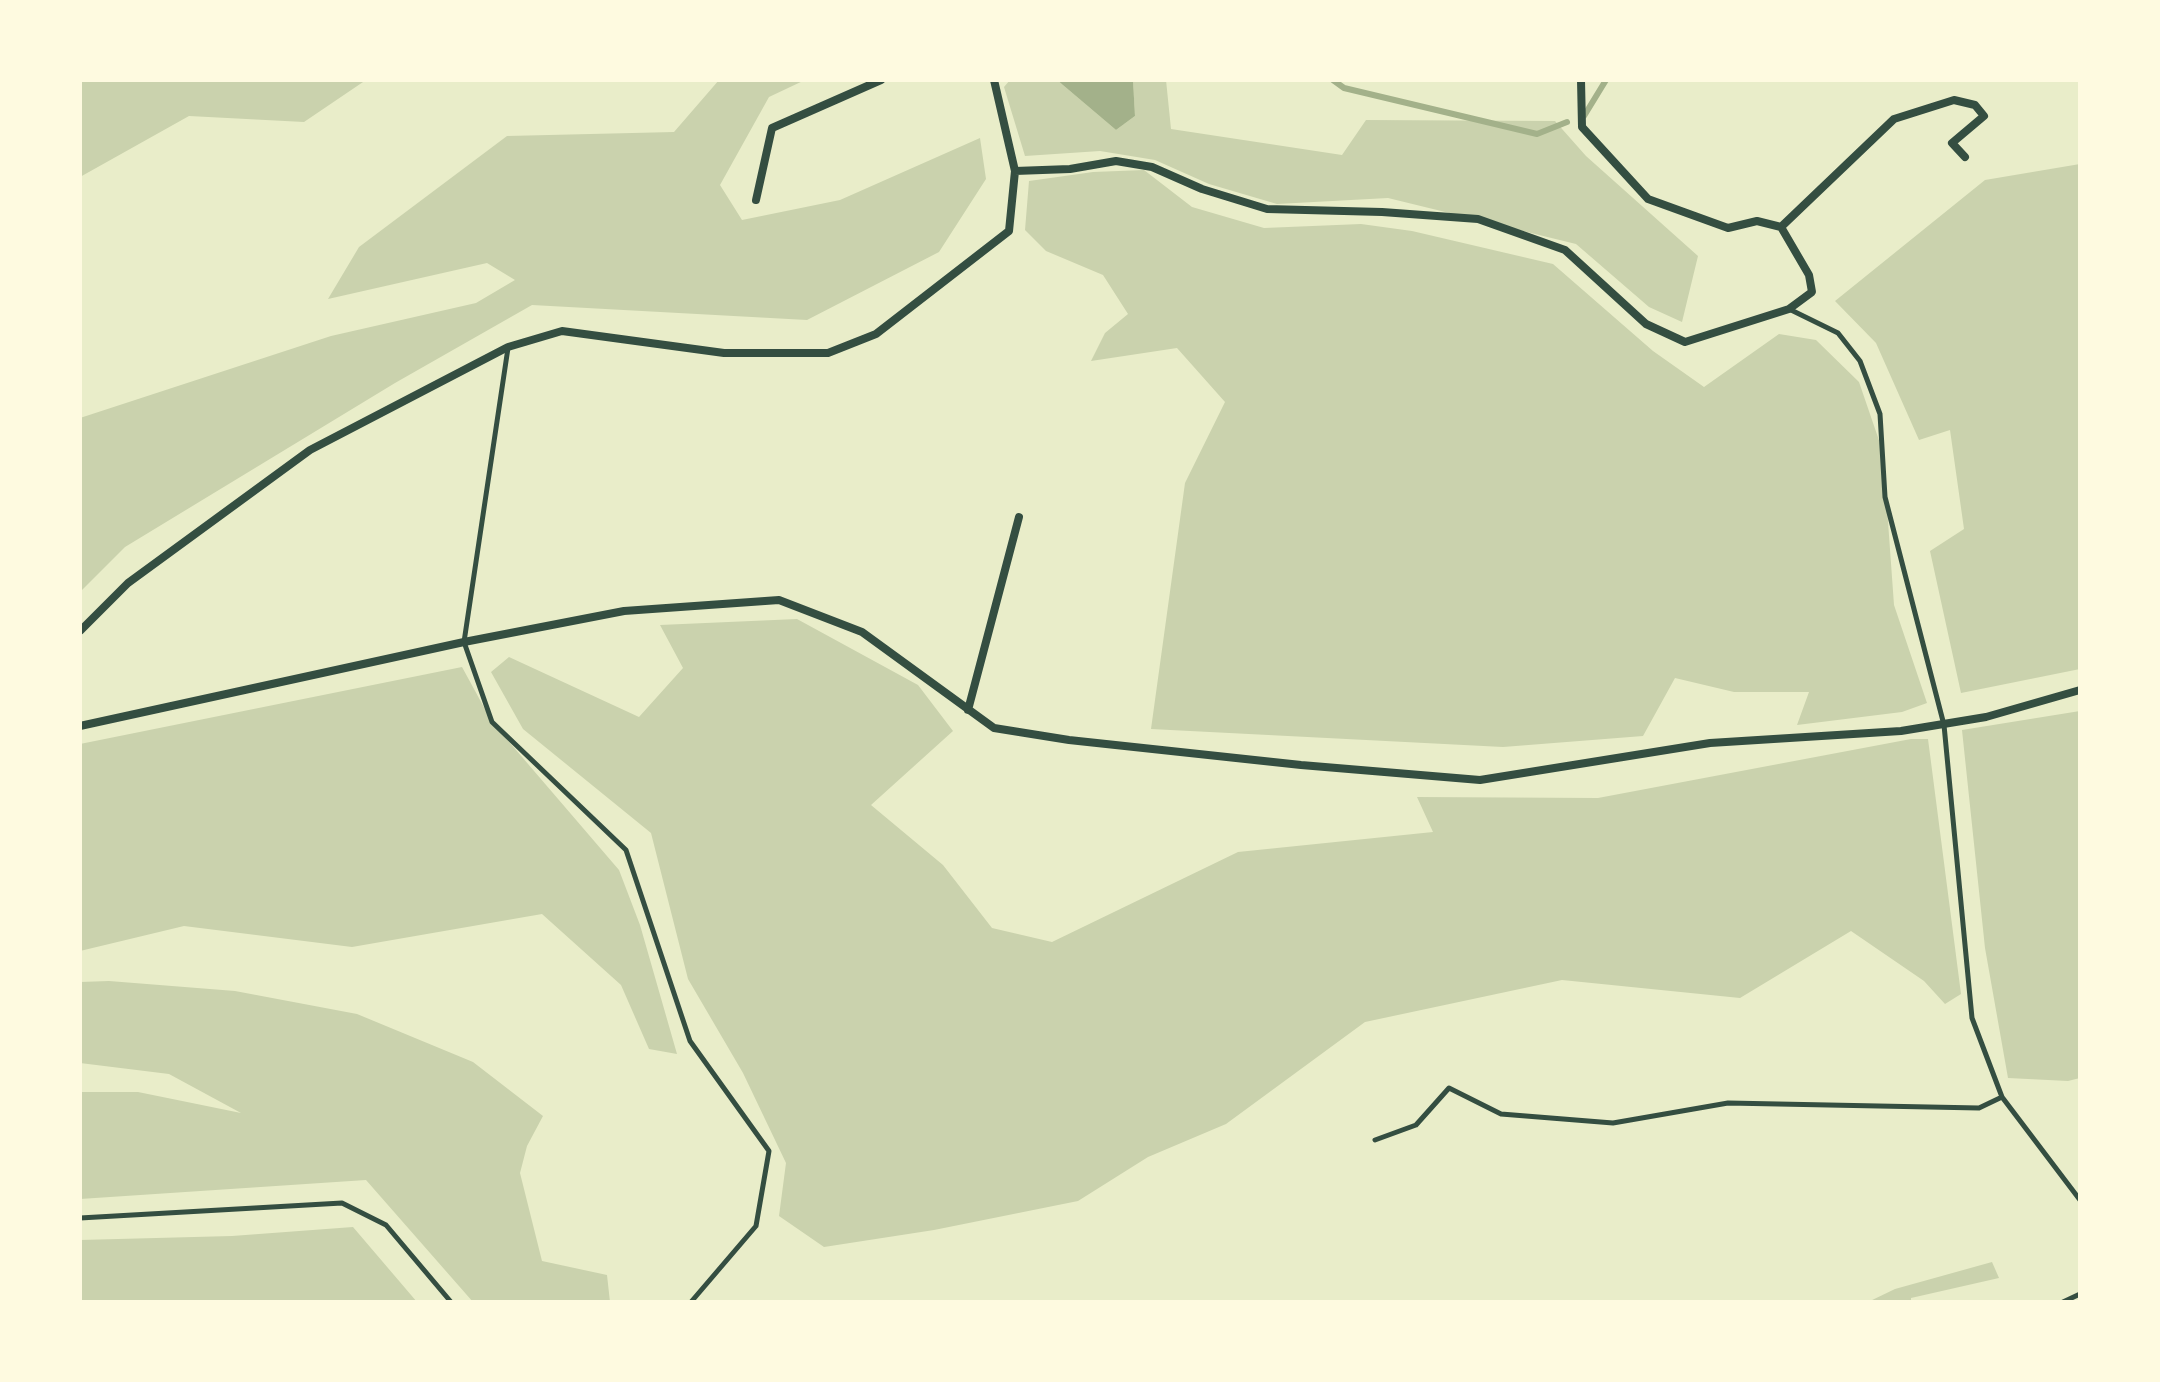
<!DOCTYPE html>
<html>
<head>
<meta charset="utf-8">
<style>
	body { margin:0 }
	#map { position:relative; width:2160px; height:1382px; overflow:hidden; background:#e9edc9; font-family:"Times New Roman",serif }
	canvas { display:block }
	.frame { position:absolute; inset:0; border:82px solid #fefae0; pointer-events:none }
</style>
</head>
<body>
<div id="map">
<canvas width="2160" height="1382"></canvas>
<div class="frame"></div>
</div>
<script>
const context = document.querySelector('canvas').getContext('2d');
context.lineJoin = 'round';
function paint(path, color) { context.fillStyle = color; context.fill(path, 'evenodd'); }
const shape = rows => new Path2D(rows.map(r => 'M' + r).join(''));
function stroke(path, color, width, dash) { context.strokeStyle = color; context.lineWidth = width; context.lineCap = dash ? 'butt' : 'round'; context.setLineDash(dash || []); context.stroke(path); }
const green = shape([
	[80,80,366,80,304,122,189,116,80,177],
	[719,80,805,80,769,97,720,185,742,220,840,200,980,138,986,179,939,252,807,320,532,305,395,383,125,547,80,592,80,418,331,336,476,303,515,280,487,263,328,299,359,247,507,136,674,132],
	[1010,80,1057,80,1116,130,1135,116,1133,80,1166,80,1171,129,1342,155,1366,120,1555,121,1586,156,1698,256,1682,322,1649,307,1576,244,1388,198,1277,204,1209,184,1155,160,1100,151,1025,156,1004,87],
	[2080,164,2080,669,1961,693,1930,551,1964,529,1950,430,1919,440,1876,343,1835,301,1985,180],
	[1144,170,1192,207,1264,228,1361,224,1412,231,1553,264,1653,351,1704,387,1779,334,1816,340,1859,382,1883,452,1894,605,1927,703,1902,712,1797,725,1809,692,1734,692,1675,678,1643,736,1503,747,1151,729,1185,483,1225,402,1177,348,1091,361,1105,333,1128,314,1103,275,1046,251,1025,230,1029,181,1093,172],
	[797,619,918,685,953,731,871,805,943,865,992,928,1052,942,1238,852,1433,832,1417,797,1598,798,1911,739,1928,739,1961,994,1945,1004,1924,981,1851,931,1740,998,1562,980,1365,1022,1226,1124,1148,1157,1078,1201,934,1230,824,1247,779,1216,786,1163,743,1073,688,979,651,833,523,729,491,672,509,657,639,717,683,668,660,625],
	[462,667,492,722,619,870,640,925,677,1054,649,1049,621,985,542,914,352,947,184,926,80,951,80,744],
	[2080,711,2080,1078,2068,1081,2008,1078,1985,948,1962,730],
	[109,981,235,991,357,1014,473,1062,543,1116,527,1146,520,1173,542,1261,607,1275,610,1302,473,1302,366,1180,80,1199,80,1092,138,1092,241,1113,169,1074,80,1063,80,982],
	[353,1227,417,1302,80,1302,80,1240,232,1236],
	[1992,1262,1999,1278,1911,1298,1911,1302,1868,1302,1895,1289]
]);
const water = shape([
	[1057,80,1133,80,1135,116,1116,130]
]);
const stream = shape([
	[1333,80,1344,88,1537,134,1567,122],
	[1584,116,1606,80]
]);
const service = shape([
	[1789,309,1838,333,1860,361,1880,414,1885,497,1944,725,1972,1018,2002,1097,2080,1200],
	[508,348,464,642,492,722,626,850,690,1041,769,1151,756,1226,691,1302],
	[1375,1140,1416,1125,1449,1088,1501,1114,1613,1123,1728,1103,1979,1108,2002,1097],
	[80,1218,342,1203,386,1225,451,1302],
	[2063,1302,2080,1294]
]);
const minor = shape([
	[1015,171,1070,169,1116,161,1152,167,1202,189,1267,209,1382,212,1478,219,1565,250,1646,324,1685,342,1789,309,1812,292,1809,275,1781,227,1757,221,1728,228,1648,199,1582,127,1581,80],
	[756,200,772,128,881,80],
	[1781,227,1894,119,1954,100,1975,105,1984,116,1952,143,1965,157],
	[80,631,128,583,310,450,508,347,562,331,724,353,828,353,876,334,1009,231,1015,171,994,80],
	[968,710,1019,517],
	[80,726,464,642,624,611,779,600,862,632,994,728,1069,740,1301,765,1480,780,1710,743,1901,731,1986,717,2080,690]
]);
paint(green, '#cad2ad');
paint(water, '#a3b18a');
stroke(stream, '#a3b18a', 6);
stroke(service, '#344e41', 5);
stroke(minor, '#344e41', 8);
</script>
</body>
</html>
